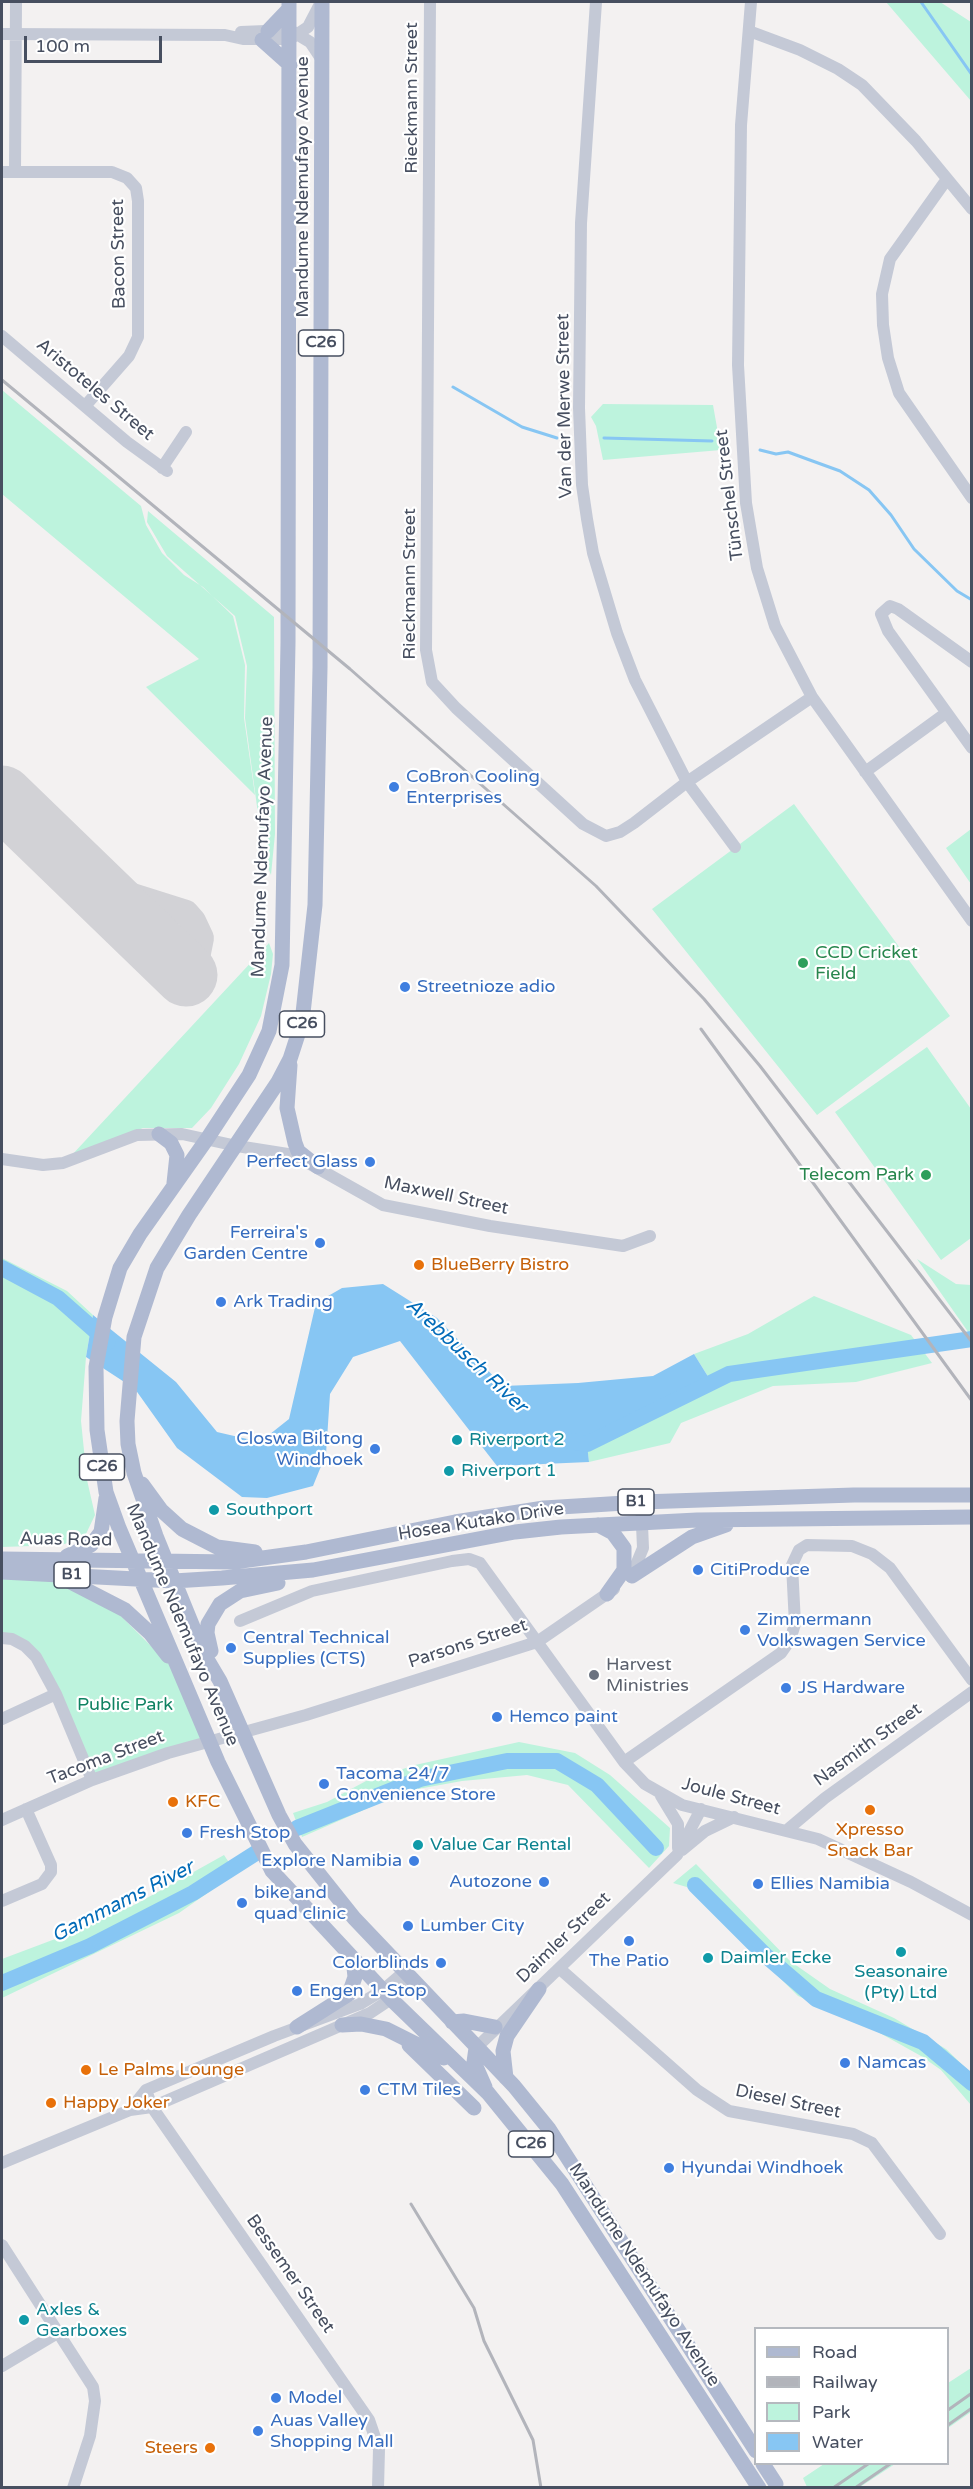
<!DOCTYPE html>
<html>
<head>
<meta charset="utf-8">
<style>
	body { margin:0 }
	#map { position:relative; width:973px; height:2489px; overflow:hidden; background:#f3f1f1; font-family:"Varela Round",sans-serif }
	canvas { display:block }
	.frame { position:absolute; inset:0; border:3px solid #474f60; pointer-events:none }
	.legend { position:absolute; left:754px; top:2327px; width:195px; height:138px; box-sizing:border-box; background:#fff; border:2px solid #b5b9bf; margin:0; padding:8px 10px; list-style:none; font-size:18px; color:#474f60 }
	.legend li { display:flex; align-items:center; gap:12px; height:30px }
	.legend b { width:30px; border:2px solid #b5b9bf }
	.scale { position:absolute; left:24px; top:36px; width:138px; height:27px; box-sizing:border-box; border:3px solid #474f60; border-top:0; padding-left:8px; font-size:18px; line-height:21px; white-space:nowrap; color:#474f60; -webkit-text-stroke:4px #fff; paint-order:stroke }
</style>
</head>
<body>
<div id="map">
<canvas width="973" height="2489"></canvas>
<div class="frame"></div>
<ul class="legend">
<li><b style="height:8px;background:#afb9d1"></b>Road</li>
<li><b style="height:8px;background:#b2b4bb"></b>Railway</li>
<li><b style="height:16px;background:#bdf3dd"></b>Park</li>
<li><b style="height:16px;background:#87c6f3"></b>Water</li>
</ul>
<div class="scale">100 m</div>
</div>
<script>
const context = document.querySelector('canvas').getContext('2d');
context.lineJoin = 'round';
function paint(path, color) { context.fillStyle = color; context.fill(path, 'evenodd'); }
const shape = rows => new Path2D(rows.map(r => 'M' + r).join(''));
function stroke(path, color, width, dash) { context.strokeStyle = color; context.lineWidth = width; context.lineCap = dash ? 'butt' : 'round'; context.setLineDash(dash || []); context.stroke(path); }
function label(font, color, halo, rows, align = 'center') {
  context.font = font + ' "Varela Round",sans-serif'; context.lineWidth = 4.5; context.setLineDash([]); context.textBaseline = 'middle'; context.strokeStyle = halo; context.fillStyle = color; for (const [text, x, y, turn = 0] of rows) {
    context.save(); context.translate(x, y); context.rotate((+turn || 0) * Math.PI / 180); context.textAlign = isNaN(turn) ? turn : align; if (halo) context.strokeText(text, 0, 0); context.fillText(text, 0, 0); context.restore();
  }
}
const green = shape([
	[886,2,940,2,971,22,971,101],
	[2,390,141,506,146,525,162,553,184,575,203,587,233,616,245,665,244,718,255,795,146,687,199,659,2,494],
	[603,404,713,405,721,450,603,460,596,426,591,417],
	[148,511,274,617,275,834,271,875,264,858,245,718,247,666,235,616,167,556,147,522],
	[794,804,950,1016,817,1115,652,909],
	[971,829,971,884,946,848],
	[269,943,273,954,271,974,261,1016,239,1064,211,1108,192,1128,143,1128,71,1156],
	[927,1047,971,1109,971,1238,941,1260,835,1112],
	[2,1258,67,1291,93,1315,86,1357,81,1421,87,1480,95,1515,84,1538,61,1545,2,1547],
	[917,1259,956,1284,971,1285,971,1336],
	[814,1296,911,1335,932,1363,856,1382,773,1386,681,1423,670,1443,589,1462,587,1444,712,1383,694,1354,748,1334],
	[2,1572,56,1574,118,1613,183,1678,211,1741,92,1780,36,1657,2,1638],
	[519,1742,575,1753,610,1775,670,1828,669,1846,649,1868,568,1785,527,1775,462,1781,407,1791,302,1837,293,1813,327,1802,366,1781,415,1765],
	[224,1855,236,1873,179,1913,2,1998,2,1959,87,1927,138,1903],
	[696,1864,790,1961,830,1989,894,2018,946,2049,971,2073,971,2105,941,2070,921,2056,869,2027,798,1996,690,1888,673,1883],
	[971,2368,971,2412,948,2428,948,2383],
	[824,2464,895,2464,860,2487,807,2487,803,2478]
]);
const water = shape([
	[383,1284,437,1318,503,1386,578,1383,653,1376,694,1354,712,1383,587,1444,589,1462,497,1466,400,1341,353,1357,330,1394,326,1454,313,1486,267,1498,242,1497,177,1448,135,1389,86,1357,93,1315,176,1382,217,1432,260,1442,289,1419,316,1303,342,1288]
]);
const stream = shape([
	[921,2,972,75],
	[453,387,522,427,557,438],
	[604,438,712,441],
	[760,450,776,454,788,452,807,459,840,471,869,490,891,515,914,549,957,591,972,600]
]);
const river = shape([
	[2,1268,58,1298,108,1342],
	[564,1440,587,1444,729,1374,972,1339],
	[297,1828,420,1779,507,1761,557,1761,597,1785,656,1848],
	[695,1885,765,1955,816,1999,923,2042,972,2083],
	[2,1983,90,1946,193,1893,259,1851]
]);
const taxiway = shape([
	[91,883,186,913,193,921,201,938,198,953,191,961,178,967]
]);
const runway = shape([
	[2,797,186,975]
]);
const minor = shape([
	[430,2,426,650,432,682,456,708,583,824,606,836,620,832,634,823,687,782,812,697],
	[596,2,581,223,579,408,582,485,587,519,593,553,617,633,635,680,687,782,735,847],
	[751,2,741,125,738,365,746,503,757,568,775,626,812,697,972,921],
	[749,31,800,50,838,69,862,85,916,141,972,209],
	[241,32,290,30,310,42,322,60],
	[2,34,225,35,243,39,290,39,308,27,321,2],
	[15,171,16,2],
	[2,172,112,172,127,178,136,188,138,201,138,337,129,356,86,405],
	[947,179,890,259,882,294,883,325,888,358,899,393,972,498],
	[2,336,127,442,167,471],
	[162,468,186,432],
	[972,662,898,609,890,606,881,614,888,631,972,748],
	[865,772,946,713],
	[2,1159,43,1165,63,1163,137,1135,182,1134,237,1146,294,1155,383,1205,490,1226,623,1246,650,1236],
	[631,1577,643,1548,641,1502],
	[240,1621,312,1591,452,1561,469,1559,480,1563,624,1762,645,1784,682,1805,818,1839,911,1882,972,1915],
	[2,1638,12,1639,25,1646,36,1657,56,1694,92,1780],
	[2,1719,56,1694],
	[624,1762,781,1653,790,1640,795,1624,792,1565,799,1550,807,1545,852,1546,872,1554,890,1568,972,1680],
	[661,1796,678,1824,678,1848],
	[2,1820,92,1780,168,1753,306,1715,537,1642,614,1589],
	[787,1830,825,1798,972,1692],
	[682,1850,705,1831,734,1817],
	[2,1901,42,1884,51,1872,51,1865,26,1809],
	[560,1969,697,2090,729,2111,853,2134,872,2143,940,2234],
	[476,2048,677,1855,701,1809],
	[146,2090,152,2107,369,2420,379,2449,378,2488],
	[130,2110,146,2090,274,2036,360,2004,383,1990,404,1972],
	[2,2163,130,2110,152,2107,370,2013,391,1999,411,1980],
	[2,2245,93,2387,95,2401,90,2436,73,2488],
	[2,2366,59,2332]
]);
const major = shape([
	[289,2,288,643,282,965,269,1031,249,1075,207,1139,140,1234,120,1268,105,1317,96,1367,97,1430,106,1492,119,1528,218,1762,272,1871,391,1999,488,2093,562,2184,759,2488],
	[322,2,320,668,315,905,302,1022,290,1059,278,1082,189,1215,157,1268,134,1337,127,1421,128,1444,134,1473,156,1536,204,1654,220,1681,279,1815,295,1844,354,1918,514,2086,549,2129,756,2451],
	[268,31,289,9],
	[262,40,290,65],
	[290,1065,287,1108,295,1143,298,1151,318,1167],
	[159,1134,171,1143,177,1155,174,1183],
	[142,1484,161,1510,182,1529,217,1547,255,1552],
	[598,1525,613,1533,624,1548,624,1570,607,1594],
	[67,1556,91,1545,101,1532,106,1498],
	[2,1559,234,1562,306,1552,455,1522,544,1508,641,1502,854,1495,972,1495],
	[2,1572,174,1581,222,1578,313,1570,515,1532,561,1527,697,1520,972,1517],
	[632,1576,692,1537,726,1525],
	[61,1577,125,1610,150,1633,168,1656],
	[211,1651,207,1633,208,1624,220,1604,240,1591,278,1583],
	[452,2022,464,2021,495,2027],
	[342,2025,361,2024,386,2029,444,2058],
	[297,2027,349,1994,355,1977,353,1958],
	[409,2045,474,2108],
	[476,2048,474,2062,485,2087],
	[506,2078,503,2051,507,2036,539,1989],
	[763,2464,776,2484]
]);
const rail = shape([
	[2,380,350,669,596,886,704,999,760,1066,972,1342],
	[701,1029,972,1401],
	[411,2204,474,2308,484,2341,533,2440,541,2488],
	[948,2410,972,2393],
	[948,2425,972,2408],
	[833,2488,868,2464],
	[855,2488,890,2464]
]);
const markers = [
	[394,787,6,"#3f7fe0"],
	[803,963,6,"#2e9e5b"],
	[405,987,6,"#3f7fe0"],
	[370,1162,6,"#3f7fe0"],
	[926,1175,6,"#2e9e5b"],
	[320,1243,6,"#3f7fe0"],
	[419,1265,6,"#e8710a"],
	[221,1302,6,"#3f7fe0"],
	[457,1440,6,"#0f9aa8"],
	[375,1449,6,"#3f7fe0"],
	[449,1471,6,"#0f9aa8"],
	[214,1510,6,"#0f9aa8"],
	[698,1570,6,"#3f7fe0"],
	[745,1630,6,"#3f7fe0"],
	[231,1648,6,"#3f7fe0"],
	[594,1675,6,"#6b7280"],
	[786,1688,6,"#3f7fe0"],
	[497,1717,6,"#3f7fe0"],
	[324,1784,6,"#3f7fe0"],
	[173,1802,6,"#e8710a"],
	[870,1810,6,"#e8710a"],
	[187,1833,6,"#3f7fe0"],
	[418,1845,6,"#0f9aa8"],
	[414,1861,6,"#3f7fe0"],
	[544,1882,6,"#3f7fe0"],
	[758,1884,6,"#3f7fe0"],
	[242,1903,6,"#3f7fe0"],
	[408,1926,6,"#3f7fe0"],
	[629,1941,6,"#3f7fe0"],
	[901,1952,6,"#0f9aa8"],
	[708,1958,6,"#0f9aa8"],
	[441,1963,6,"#3f7fe0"],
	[297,1991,6,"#3f7fe0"],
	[845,2063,6,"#3f7fe0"],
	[86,2070,6,"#e8710a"],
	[365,2090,6,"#3f7fe0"],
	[51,2103,6,"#e8710a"],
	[669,2168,6,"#3f7fe0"],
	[24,2320,6,"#0f9aa8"],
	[276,2398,6,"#3f7fe0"],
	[258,2431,6,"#3f7fe0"],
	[210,2448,6,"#e8710a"]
];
const shields = [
	[321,343,45],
	[302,1024,45],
	[102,1467,45],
	[636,1502,36],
	[72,1575,36],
	[531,2144,45]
];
const shieldNames = [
	["C26",321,343],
	["C26",302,1024],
	["C26",102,1467],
	["B1",636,1502],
	["B1",72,1575],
	["C26",531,2144]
];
const streetNames = [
	["Rieckmann Street",412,98,-90],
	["Mandume Ndemufayo Avenue",303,187,-90],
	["Bacon Street",119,254,-91],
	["Aristoteles Street",95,390,40],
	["Van der Merwe Street",565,406,-91],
	["Tünschel Street",730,495,-97],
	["Rieckmann Street",410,584,-90],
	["Mandume Ndemufayo Avenue",263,847,-88],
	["Maxwell Street",446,1196,12],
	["Hosea Kutako Drive",481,1522,-9],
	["Auas Road",66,1540,1],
	["Mandume Ndemufayo Avenue",182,1625,67],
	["Parsons Street",468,1644,-18],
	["Nasmith Street",868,1745,-36],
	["Tacoma Street",106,1758,-21],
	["Joule Street",731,1797,15],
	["Daimler Street",564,1938,-44],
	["Diesel Street",788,2102,12],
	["Bessemer Street",290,2274,55],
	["Mandume Ndemufayo Avenue",644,2275,57]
];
const shopNames = [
	["CoBron Cooling",406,777],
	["Enterprises",406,798],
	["Streetnioze adio",417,987],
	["Perfect Glass",358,1162,"right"],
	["Ferreira's",308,1233,"right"],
	["Garden Centre",308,1254,"right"],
	["Ark Trading",233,1302],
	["Closwa Biltong",363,1439,"right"],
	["Windhoek",363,1460,"right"],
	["CitiProduce",710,1570],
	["Zimmermann",757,1620],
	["Volkswagen Service",757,1641],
	["Central Technical",243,1638],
	["Supplies (CTS)",243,1659],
	["JS Hardware",798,1688],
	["Hemco paint",509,1717],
	["Tacoma 24/7",336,1774],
	["Convenience Store",336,1795],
	["Fresh Stop",199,1833],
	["Explore Namibia",402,1861,"right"],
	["Autozone",532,1882,"right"],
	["Ellies Namibia",770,1884],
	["bike and",254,1893],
	["quad clinic",254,1914],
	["Lumber City",420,1926],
	["The Patio",629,1961,"center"],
	["Colorblinds",429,1963,"right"],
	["Engen 1-Stop",309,1991],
	["Namcas",857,2063],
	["CTM Tiles",377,2090],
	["Hyundai Windhoek",681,2168],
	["Model",288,2398],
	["Auas Valley",270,2421],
	["Shopping Mall",270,2442]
];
const leisureNames = [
	["CCD Cricket",815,953],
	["Field",815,974],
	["Telecom Park",914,1175,"right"]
];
const foodNames = [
	["BlueBerry Bistro",431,1265],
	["KFC",185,1802],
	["Xpresso",870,1830,"center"],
	["Snack Bar",870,1851,"center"],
	["Le Palms Lounge",98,2070],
	["Happy Joker",63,2103],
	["Steers",198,2448,"right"]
];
const cultureNames = [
	["Riverport 2",469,1440],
	["Riverport 1",461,1471],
	["Southport",226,1510],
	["Value Car Rental",430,1845],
	["Daimler Ecke",720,1958],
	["Seasonaire",901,1972,"center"],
	["(Pty) Ltd",901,1993,"center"],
	["Axles &",36,2310],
	["Gearboxes",36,2331]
];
const worshipNames = [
	["Harvest",606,1665],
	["Ministries",606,1686]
];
const parkNames = [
	["Public Park",125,1705]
];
const waterNames = [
	["Arebbusch River",466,1356,43],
	["Gammams River",123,1902,-27]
];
paint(green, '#bdf3dd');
paint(water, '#87c6f3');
stroke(stream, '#87c6f3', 3);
stroke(river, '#87c6f3', 16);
stroke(taxiway, '#d2d2d6', 26);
stroke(runway, '#d2d2d6', 63);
stroke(minor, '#c4c9d6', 12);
stroke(major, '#afb9d1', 15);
stroke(rail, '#b2b4bb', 3);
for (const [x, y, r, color] of markers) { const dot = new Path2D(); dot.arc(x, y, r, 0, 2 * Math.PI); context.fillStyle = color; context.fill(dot); stroke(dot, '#fff', 2); }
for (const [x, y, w] of shields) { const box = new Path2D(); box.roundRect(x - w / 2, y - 13, w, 26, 4.5); context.fillStyle = '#fff'; context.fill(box); stroke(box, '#474f60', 1.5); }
label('bold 16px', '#474f60', null, shieldNames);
label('18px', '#474f60', '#fff', streetNames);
label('18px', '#366cbe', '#fff', shopNames, 'left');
label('18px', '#27864d', '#fff', leisureNames, 'left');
label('18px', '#c56008', '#fff', foodNames, 'left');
label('18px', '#0d838f', '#fff', cultureNames, 'left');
label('18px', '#5b616d', '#fff', worshipNames, 'left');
label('18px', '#108262', '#fff', parkNames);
label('italic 20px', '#026bb8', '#fff', waterNames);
</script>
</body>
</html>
